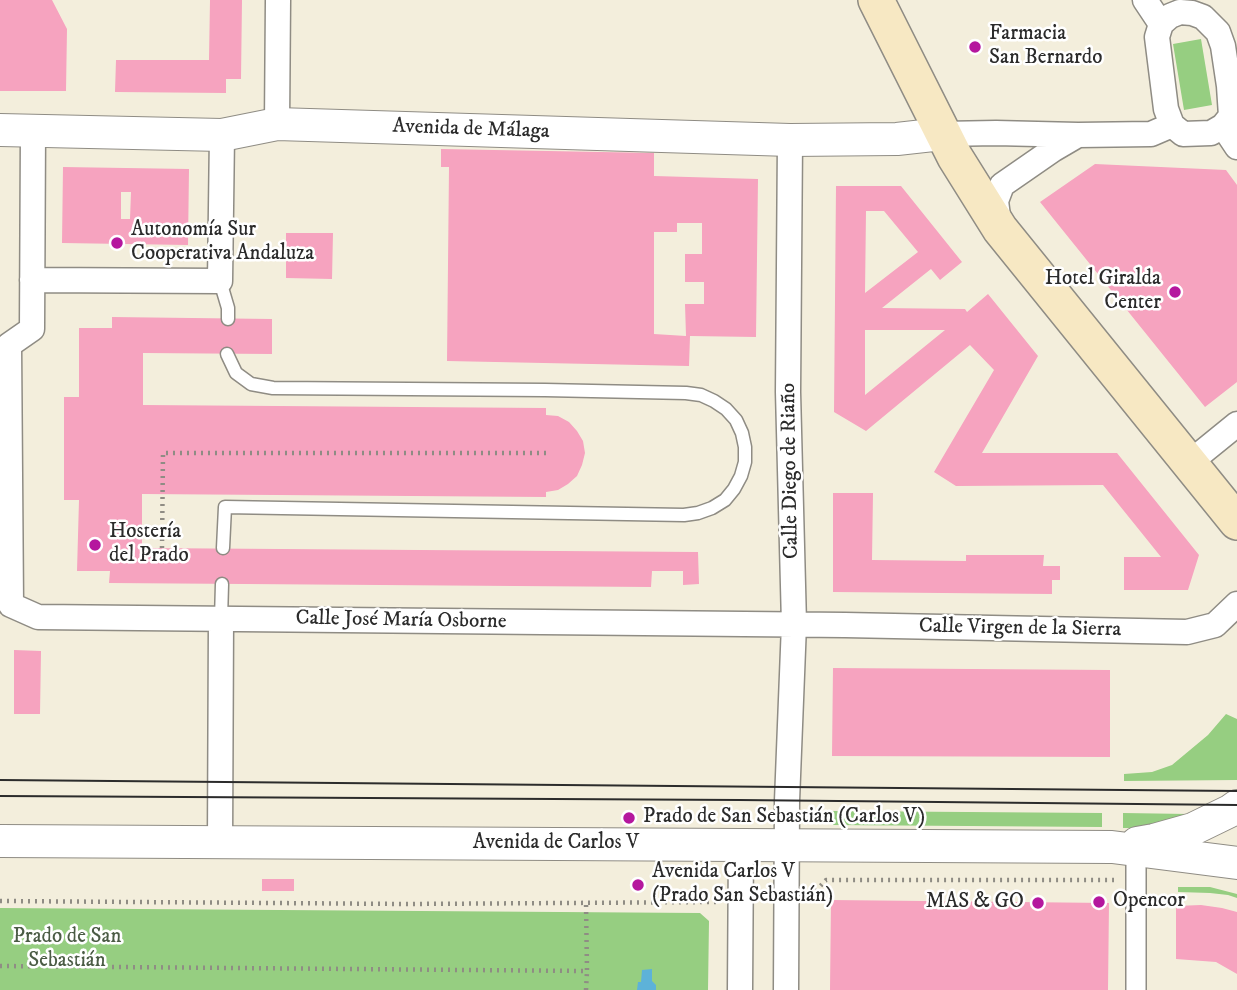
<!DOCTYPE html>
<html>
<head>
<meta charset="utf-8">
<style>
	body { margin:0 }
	canvas { display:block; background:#f3eedc }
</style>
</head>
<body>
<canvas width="1237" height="990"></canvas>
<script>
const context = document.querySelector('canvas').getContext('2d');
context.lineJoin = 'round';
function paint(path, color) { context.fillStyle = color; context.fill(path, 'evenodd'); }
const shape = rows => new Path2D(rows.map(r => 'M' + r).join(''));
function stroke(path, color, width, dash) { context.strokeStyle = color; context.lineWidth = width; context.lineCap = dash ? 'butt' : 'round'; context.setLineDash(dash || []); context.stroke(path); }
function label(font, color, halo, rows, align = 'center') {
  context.font = font + ' "IM FELL DW Pica",serif'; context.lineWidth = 5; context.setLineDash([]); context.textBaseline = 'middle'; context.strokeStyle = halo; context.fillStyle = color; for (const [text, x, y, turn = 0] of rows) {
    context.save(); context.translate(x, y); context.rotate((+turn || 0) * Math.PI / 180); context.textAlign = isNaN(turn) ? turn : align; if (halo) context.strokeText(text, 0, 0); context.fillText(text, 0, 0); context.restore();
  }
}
const green = shape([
	[1201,39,1212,105,1184,110,1173,44],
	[1226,714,1237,719,1237,780,1124,781,1124,774,1152,772,1172,765,1208,735],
	[833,811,1102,813,1102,827,833,825],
	[1123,813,1189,814,1157,828,1123,828],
	[1178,887,1210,887,1237,894,1237,898,1228,895,1210,893,1178,892],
	[0,908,700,913,709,921,708,990,0,990]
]);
const water = shape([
	[652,969,652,981,656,985,656,990,637,990,638,982,641,982,642,970]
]);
const building = shape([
	[0,0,52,0,67,29,66,91,0,91],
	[210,0,242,0,241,79,226,79,226,93,115,92,116,60,209,60],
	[441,149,654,153,654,176,758,179,756,337,690,336,689,366,447,361,449,167,441,167],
	[677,223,702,223,702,254,685,254,685,282,704,282,704,304,685,304,686,336,654,334,654,232,677,232],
	[1095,164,1226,170,1237,185,1237,382,1205,407,1040,202],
	[63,167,189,169,188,245,62,243],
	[121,192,131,192,130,219,121,219],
	[836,186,901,186,962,262,940,280,931,269,882,308,965,309,967,312,988,294,1038,356,982,453,1117,453,1199,555,1188,590,1124,590,1124,557,1161,557,1103,485,956,486,934,472,994,370,970,345,866,431,834,412],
	[866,211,884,211,918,252,865,293],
	[865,330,945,330,865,395],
	[286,233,333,233,332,279,286,278],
	[112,317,272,319,272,354,143,353,143,405,546,408,546,415,558,416,569,422,577,431,583,441,585,453,582,465,577,476,568,484,558,490,546,492,546,497,142,494,142,548,698,552,699,584,683,585,683,571,652,571,651,587,109,583,110,571,77,571,79,500,64,500,64,397,79,397,79,328,112,328],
	[833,493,873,493,872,560,966,561,966,555,1044,555,1043,566,1060,566,1060,580,1052,580,1052,594,833,592],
	[14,650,41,651,40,714,14,714],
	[833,668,1110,670,1110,757,832,756],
	[262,879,294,879,294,891,262,891],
	[831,900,1109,903,1108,990,830,990],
	[1201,905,1222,908,1237,912,1237,974,1216,962,1176,959,1176,906]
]);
const path = shape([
	[162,548,163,453,546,453],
	[811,896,826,880,1114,880],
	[0,901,407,904,718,902],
	[0,966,587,971,586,902],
	[586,990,587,971]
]);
const service = shape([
	[220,281,228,308,228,319],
	[223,548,225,507,684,515,698,513,712,508,725,500,734,489,741,476,745,462,745,447,742,433,736,420,726,409,714,401,701,395,686,393,545,390,273,388,251,384,236,373,227,354],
	[221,619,222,584]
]);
const pedestrian = shape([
	[1136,990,1136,850]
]);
const minor = shape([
	[1145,0,1161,24],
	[1180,12,1192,13,1203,17,1218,32,1223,46,1229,86,1231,116,1223,126,1211,133,1183,134,1172,125,1166,109,1157,37,1161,24,1170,16,1180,12],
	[277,124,278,0],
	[1223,126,1237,147],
	[33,131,32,329,9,345,11,605,38,617,845,625,1187,632,1215,625,1237,604],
	[942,134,996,133,1078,135,1151,134,1172,125],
	[999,224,996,201,1002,185,1054,149,1078,135],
	[32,280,220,281,222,135],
	[1189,463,1237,424],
	[220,843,221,619],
	[740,990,741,845],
	[786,990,787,801,794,624,788,392,790,140]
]);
const tertiary = shape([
	[0,130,222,135,277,124,790,140,897,139,942,134],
	[0,841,1112,847,1237,863],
	[1137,843,1154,840,1193,829,1230,811,1237,806]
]);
const secondary = shape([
	[876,0,955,157,1000,229,1237,522]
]);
const tram = shape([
	[0,780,1237,791],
	[0,796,739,800,1237,805]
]);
const markers = [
	[975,47,7,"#b5179e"],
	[117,243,7,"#b5179e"],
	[1175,292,7,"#b5179e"],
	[95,545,7,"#b5179e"],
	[629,818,7,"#b5179e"],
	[638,885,7,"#b5179e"],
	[1099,902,7,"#b5179e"],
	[1038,903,7,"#b5179e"]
];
const poiNames = [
	["Farmacia",989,35],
	["San Bernardo",989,59],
	["Autonomía Sur",131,231],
	["Cooperativa Andaluza",131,255],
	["Hotel Giralda",1161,280,"right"],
	["Center",1161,304,"right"],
	["Hostería",109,533],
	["del Prado",109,557],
	["Prado de San Sebastián (Carlos V)",643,818],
	["Avenida Carlos V",652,873],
	["(Prado San Sebastián)",652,897],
	["Opencor",1113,902],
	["MAS & GO",1024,903,"right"]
];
const streetNames = [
	["Avenida de Málaga",471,130,2],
	["Calle Diego de Riaño",791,471,-91],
	["Calle José María Osborne",401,621,1],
	["Calle Virgen de la Sierra",1020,629,1],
	["Avenida de Carlos V",556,844]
];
const parkNames = [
	["Prado de San",67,938],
	["Sebastián",67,962]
];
paint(green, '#96ce81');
paint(water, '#5db2d9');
paint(building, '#f6a3bf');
stroke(service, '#8f8c84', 15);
stroke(pedestrian, '#8f8c84', 22);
stroke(minor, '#8f8c84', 27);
stroke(tertiary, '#8f8c84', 34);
stroke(secondary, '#8f8c84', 38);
stroke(path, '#8f8c84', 4.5, [2, 5]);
stroke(service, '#fff', 12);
stroke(pedestrian, '#fff', 19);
stroke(minor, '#fff', 24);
stroke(tertiary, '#fff', 32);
stroke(secondary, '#f7e8c3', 35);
stroke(tram, '#2b2b2b', 2);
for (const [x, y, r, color] of markers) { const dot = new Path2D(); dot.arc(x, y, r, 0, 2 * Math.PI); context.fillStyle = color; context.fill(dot); stroke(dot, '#fff', 2.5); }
label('21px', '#2b2b2b', '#fff', poiNames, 'left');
label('21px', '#2b2b2b', '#fff', streetNames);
label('21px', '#4b5c45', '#fff', parkNames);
</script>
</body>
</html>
